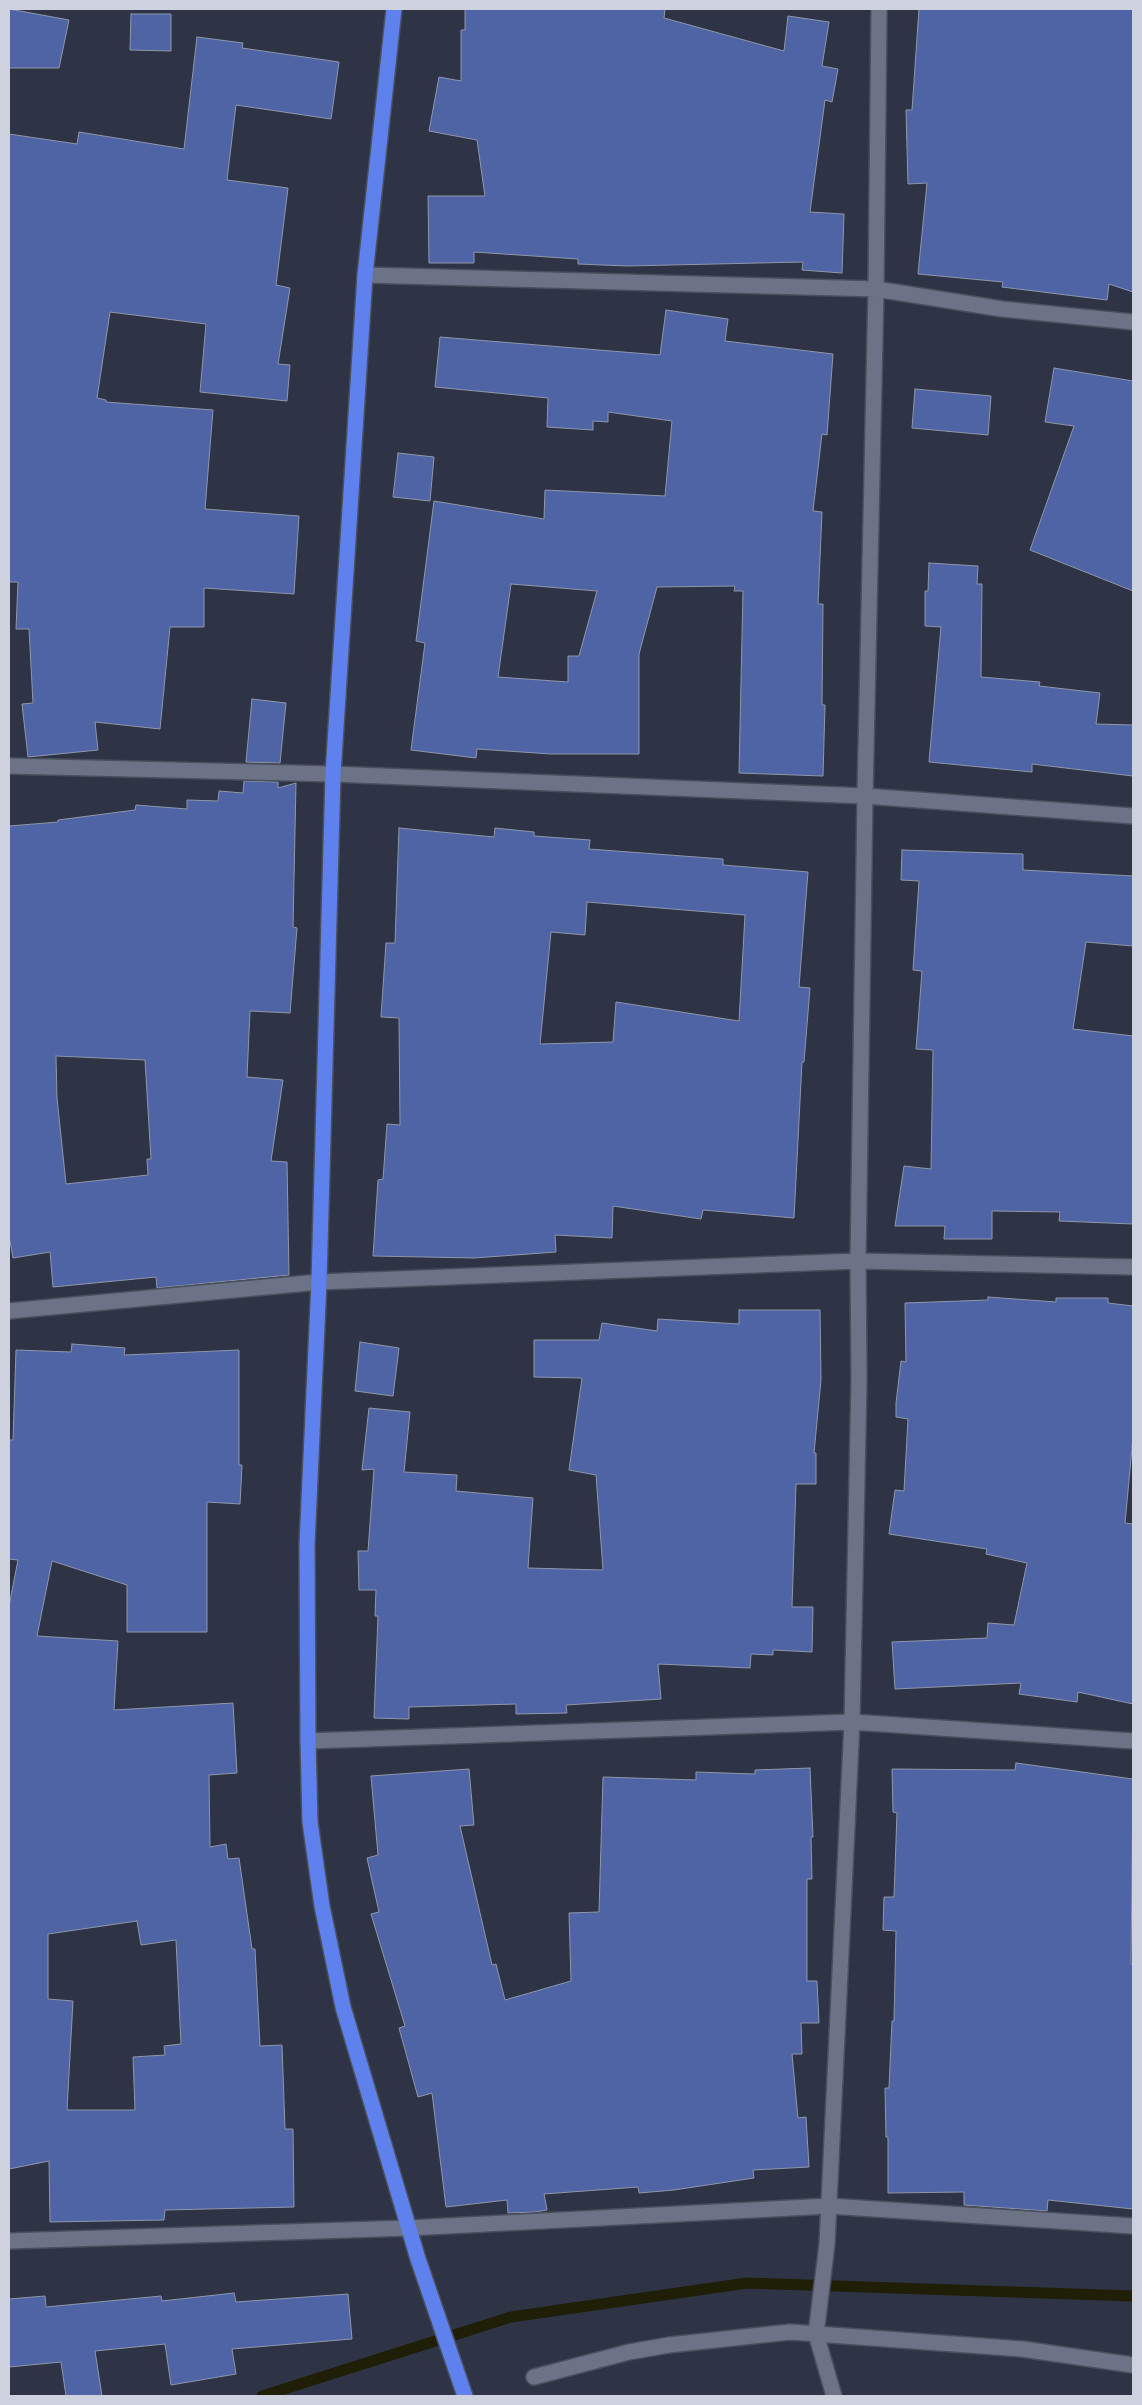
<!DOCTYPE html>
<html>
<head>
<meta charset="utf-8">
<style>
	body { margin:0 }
	#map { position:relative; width:1142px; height:2405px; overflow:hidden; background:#2e3445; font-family:Signika,sans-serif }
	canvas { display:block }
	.frame { position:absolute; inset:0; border:10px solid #ced2de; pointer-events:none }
</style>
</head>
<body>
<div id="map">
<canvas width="1142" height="2405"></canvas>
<div class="frame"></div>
</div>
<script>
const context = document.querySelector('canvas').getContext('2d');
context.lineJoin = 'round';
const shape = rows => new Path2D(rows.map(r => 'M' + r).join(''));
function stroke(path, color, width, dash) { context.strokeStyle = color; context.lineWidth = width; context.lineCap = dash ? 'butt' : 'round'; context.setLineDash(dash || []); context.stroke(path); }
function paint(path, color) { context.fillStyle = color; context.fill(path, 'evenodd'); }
const stream = shape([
	[262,2396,511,2317,747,2283,1133,2296]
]);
const building = shape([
	[9,9,69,20,59,68,9,68,9,9],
	[465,9,665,9,664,18,784,51,788,16,829,22,822,66,838,69,832,102,825,100,810,212,844,214,842,273,802,270,803,262,627,266,578,264,578,259,474,252,474,263,429,263,428,196,485,196,477,140,429,131,439,77,461,81,461,30,465,30,465,9],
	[919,9,1133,9,1133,292,1109,284,1107,300,1002,287,1003,282,918,274,927,183,908,184,906,110,912,110,919,9],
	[131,14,171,14,171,51,130,50,131,14],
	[197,37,243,43,242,48,339,62,331,119,236,105,227,180,288,188,276,285,290,288,278,364,290,365,287,401,200,392,206,324,110,312,97,398,106,400,106,402,213,410,205,509,299,516,294,594,204,588,204,627,170,627,160,729,95,722,98,750,28,757,22,704,33,703,29,629,16,629,18,582,9,582,9,134,77,144,79,132,184,149,197,37],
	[666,310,728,319,725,341,833,354,827,435,822,434,813,511,822,512,818,604,823,604,822,705,825,705,823,776,739,773,743,591,734,591,735,586,657,587,639,654,639,754,551,754,477,749,476,758,411,750,425,643,416,641,434,501,544,519,545,490,665,496,672,421,608,412,608,422,593,421,593,430,547,427,548,398,435,387,440,337,660,355,666,310],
	[511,584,597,591,579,656,568,656,568,682,498,677,511,584],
	[1054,368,1133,381,1133,591,1030,550,1074,426,1045,422,1054,368],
	[915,389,991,396,988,435,912,428,915,389],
	[398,453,434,457,430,501,393,497,398,453],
	[929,563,978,566,977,584,982,584,981,677,1040,682,1039,686,1100,693,1096,724,1133,725,1133,776,1032,764,1032,772,929,762,941,627,925,626,925,591,928,591,929,563],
	[252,699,286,703,280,763,246,762,252,699],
	[244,781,278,782,278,788,296,783,293,927,297,928,290,1013,250,1011,247,1077,283,1080,271,1161,287,1162,289,1275,157,1288,156,1277,53,1287,50,1252,13,1258,9,1236,9,826,58,822,58,820,135,810,136,805,187,809,187,800,218,801,219,791,243,793,244,781],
	[56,1056,145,1060,151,1159,147,1159,148,1175,66,1184,57,1098,56,1056],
	[399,828,494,837,495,828,534,832,534,836,590,840,589,849,723,859,723,865,808,872,799,987,810,988,804,1062,802,1062,794,1218,703,1210,701,1219,613,1206,612,1238,555,1235,556,1252,474,1258,373,1256,378,1180,383,1179,387,1124,400,1125,399,1018,381,1017,386,943,395,943,399,828],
	[587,902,745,915,739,1021,616,1002,613,1042,540,1044,551,932,585,935,587,902],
	[902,850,1023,854,1023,870,1133,876,1133,946,1086,942,1073,1029,1133,1036,1133,1224,1059,1221,1060,1212,992,1211,992,1239,944,1239,945,1226,895,1226,904,1166,931,1169,933,1050,916,1049,922,971,913,970,919,881,901,880,902,850],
	[988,1297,1056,1302,1056,1298,1108,1298,1108,1303,1133,1306,1133,1437,1125,1523,1133,1524,1133,1704,1078,1692,1077,1702,1019,1694,1021,1683,895,1689,892,1642,987,1638,988,1623,1014,1625,1027,1563,986,1554,987,1549,889,1534,895,1490,904,1491,908,1419,896,1417,896,1403,901,1361,906,1362,905,1303,988,1300,988,1297],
	[739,1310,820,1310,821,1380,814,1453,816,1453,816,1484,796,1484,792,1607,813,1607,812,1652,773,1650,773,1655,751,1654,750,1668,658,1664,661,1699,566,1705,567,1713,516,1714,516,1704,409,1707,409,1719,374,1718,378,1616,375,1616,376,1590,359,1590,358,1551,368,1551,374,1469,362,1470,369,1408,410,1412,404,1472,457,1475,456,1491,533,1498,528,1568,603,1570,596,1475,569,1470,582,1378,534,1377,534,1340,599,1340,602,1323,657,1331,658,1319,739,1324,739,1310],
	[360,1342,399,1348,393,1396,355,1391,360,1342],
	[72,1344,125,1348,124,1355,239,1350,239,1465,242,1465,240,1504,207,1502,207,1632,127,1632,127,1585,52,1561,37,1636,118,1641,114,1710,233,1703,237,1773,209,1775,210,1847,226,1844,228,1859,239,1858,252,1949,255,1949,260,2046,282,2045,285,2129,293,2129,294,2207,165,2210,164,2220,50,2222,49,2161,9,2169,9,1606,18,1560,9,1559,9,1440,13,1440,16,1350,71,1352,72,1344],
	[137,1921,141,1945,176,1940,181,2044,164,2046,165,2055,133,2057,135,2110,67,2110,73,2001,48,1999,48,1934,137,1921],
	[1016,1763,1133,1779,1131,1964,1133,1964,1133,2209,1048,2200,1047,2211,964,2205,964,2192,888,2193,888,2137,886,2137,885,2088,889,2088,892,2021,894,2021,896,1931,883,1930,884,1897,894,1897,897,1813,893,1812,892,1769,1015,1770,1016,1763],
	[810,1768,813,1837,811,1837,812,1879,807,1879,807,1981,817,1981,819,2023,801,2023,802,2054,792,2054,798,2118,806,2117,809,2167,753,2170,754,2178,674,2190,639,2193,638,2187,544,2194,547,2210,535,2212,508,2213,507,2200,446,2207,432,2093,418,2097,399,2028,405,2026,371,1914,379,1912,367,1858,378,1855,371,1776,469,1769,474,1825,460,1826,492,1965,496,1964,505,2000,571,1981,569,1913,599,1912,603,1777,696,1780,696,1772,755,1774,755,1770,810,1768],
	[234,2293,236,2302,348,2294,352,2339,232,2349,236,2374,171,2385,165,2344,95,2351,102,2396,66,2396,61,2362,9,2367,9,2299,45,2296,46,2307,161,2296,162,2301,234,2293]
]);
const street = shape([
	[365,275,876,289,1002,309,1133,322],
	[9,766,333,774,865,796,1133,816],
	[9,1311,319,1282,858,1261,1133,1267],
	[308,1741,852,1722,1133,1741],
	[9,2241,409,2228,829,2206,1133,2226],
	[534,2377,629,2352,669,2345,790,2332,1022,2349,1133,2365],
	[834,2396,816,2334,827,2244,852,1722,859,1380,858,1261,865,796,876,289,879,9]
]);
const highway = shape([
	[394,9,365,275,333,774,319,1282,307,1545,308,1741,310,1822,322,1906,343,2007,418,2259,465,2396]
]);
stroke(stream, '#1e1f06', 11);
paint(building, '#4f64a4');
stroke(building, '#8f97ab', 1);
stroke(street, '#4a4f5d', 18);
stroke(highway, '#4a4f5d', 18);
stroke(street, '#6c7387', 15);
stroke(highway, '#5f81ed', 15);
</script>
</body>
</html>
